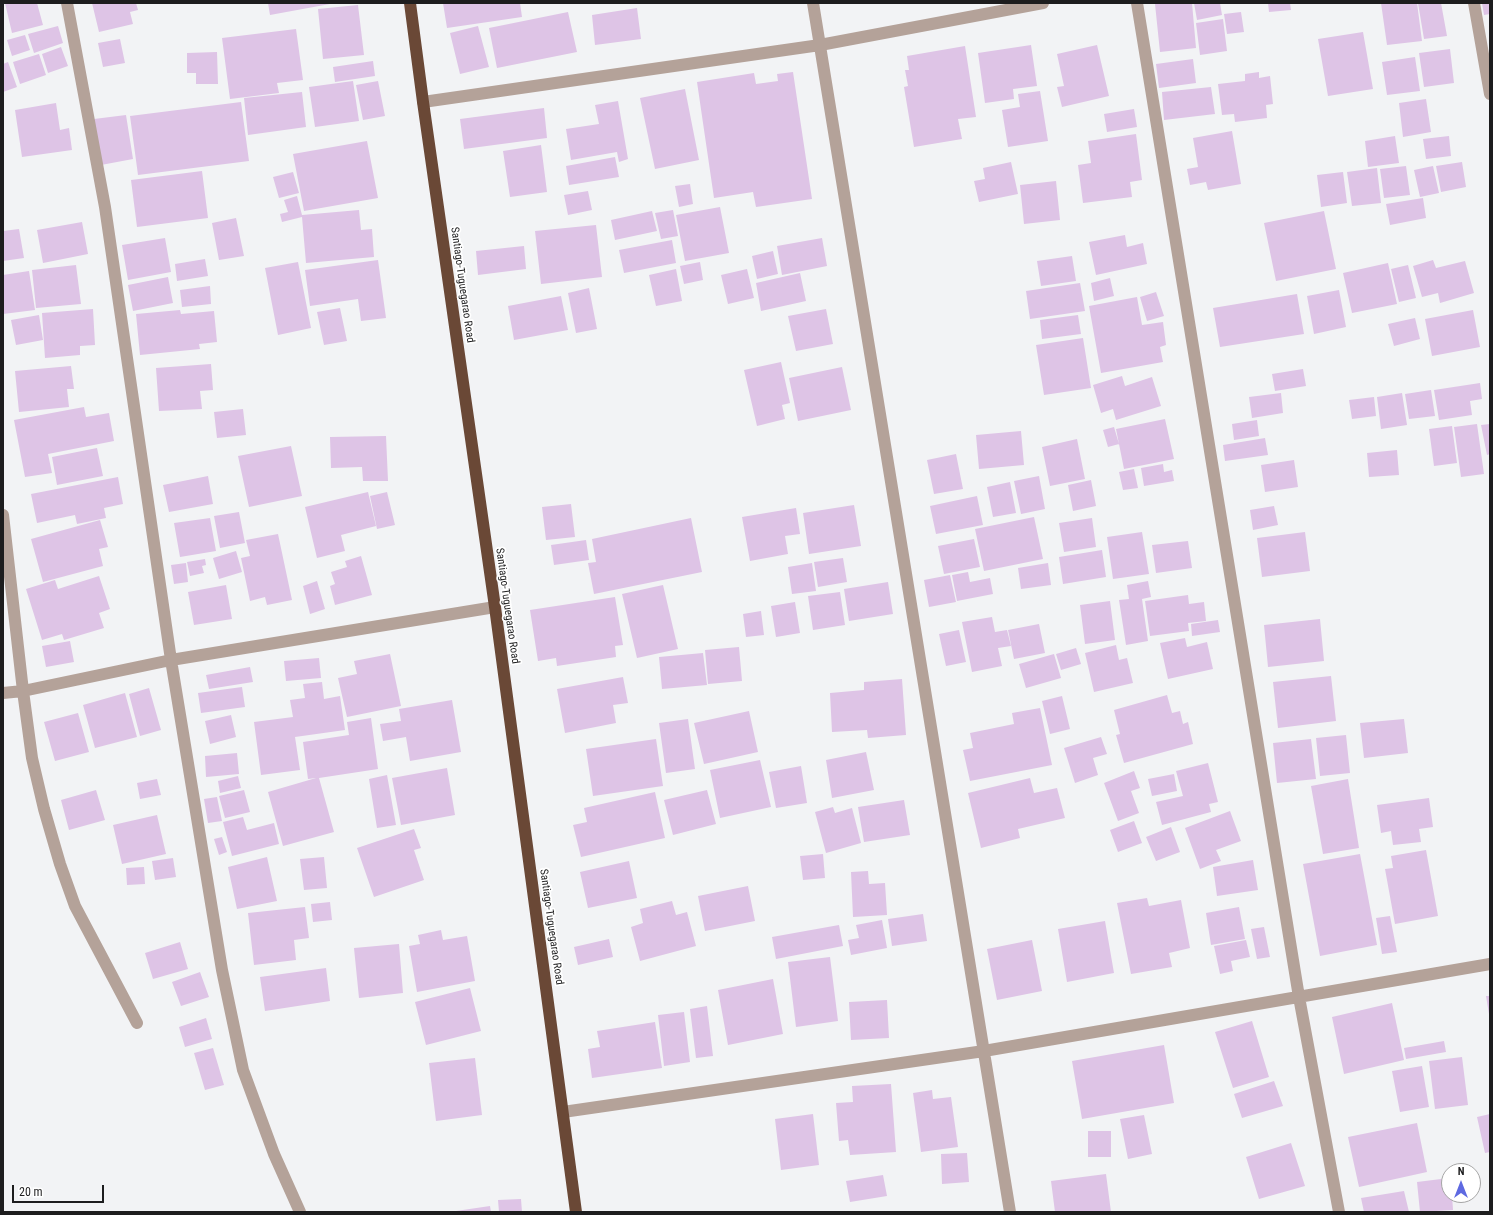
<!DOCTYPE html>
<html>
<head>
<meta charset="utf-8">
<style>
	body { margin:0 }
	#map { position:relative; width:1493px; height:1215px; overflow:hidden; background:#f2f3f5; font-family:"Roboto Condensed",sans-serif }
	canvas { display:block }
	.frame { position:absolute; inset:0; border:4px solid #1d1d1e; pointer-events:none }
	.north { position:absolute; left:1441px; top:1163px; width:40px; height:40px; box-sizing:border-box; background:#fff; border:1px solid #a5a5a5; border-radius:50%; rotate:0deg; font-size:11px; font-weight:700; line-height:16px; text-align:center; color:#1d1d1e }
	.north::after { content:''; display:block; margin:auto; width:14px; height:18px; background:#5e69e1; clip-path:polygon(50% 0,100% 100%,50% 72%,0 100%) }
	.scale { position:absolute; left:12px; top:1185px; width:92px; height:18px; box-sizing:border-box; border:2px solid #1d1d1e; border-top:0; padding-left:5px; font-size:12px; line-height:14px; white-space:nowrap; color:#1d1d1e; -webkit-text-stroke:3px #fff; paint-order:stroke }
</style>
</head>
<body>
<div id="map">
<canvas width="1493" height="1215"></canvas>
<div class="frame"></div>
<div class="north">N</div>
<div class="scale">20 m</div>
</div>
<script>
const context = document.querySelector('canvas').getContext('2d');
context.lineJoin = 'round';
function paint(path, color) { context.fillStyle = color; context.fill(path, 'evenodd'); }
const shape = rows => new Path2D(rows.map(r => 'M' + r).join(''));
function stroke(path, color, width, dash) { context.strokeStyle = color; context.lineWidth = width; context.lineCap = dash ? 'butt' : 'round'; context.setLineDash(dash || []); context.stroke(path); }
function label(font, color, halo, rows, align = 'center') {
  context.font = font + ' "Roboto Condensed",sans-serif'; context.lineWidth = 3.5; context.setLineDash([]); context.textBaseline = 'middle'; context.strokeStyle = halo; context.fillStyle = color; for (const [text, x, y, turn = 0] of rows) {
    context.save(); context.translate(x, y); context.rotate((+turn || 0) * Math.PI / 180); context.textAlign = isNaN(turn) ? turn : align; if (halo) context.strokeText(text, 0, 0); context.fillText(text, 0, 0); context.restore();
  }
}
const building = shape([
	[5,3,37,3,43,25,12,33],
	[92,3,136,3,138,10,130,12,133,24,99,32],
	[268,3,330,3,330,4,270,15],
	[443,3,520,3,522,17,447,28],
	[1166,3,1192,3,1196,48,1160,52,1155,4],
	[1194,3,1220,3,1222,15,1197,20],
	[1268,3,1290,3,1291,10,1269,12],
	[1381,3,1417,3,1422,41,1387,45],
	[1418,3,1441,3,1447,36,1424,39],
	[1482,3,1490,3,1490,14,1484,15],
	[358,5,364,55,323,59,318,9],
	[637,8,641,39,595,45,592,15],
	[568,12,577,52,497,68,489,28],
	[1241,12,1244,32,1227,34,1224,14],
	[1223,19,1227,51,1200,55,1196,23],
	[58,26,63,43,34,53,28,34],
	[478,26,489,67,460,74,450,33],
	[296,29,303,80,277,83,279,93,230,99,222,38],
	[1363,32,1373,89,1328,96,1318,39],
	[25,35,30,50,12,56,7,40],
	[120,39,125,63,103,67,98,43],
	[1031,45,1037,86,1013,89,1014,99,985,103,978,53],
	[1097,45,1109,96,1062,107,1057,87,1064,86,1057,54],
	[965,46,976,117,958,119,962,139,914,147,904,87,908,86,905,70,909,70,907,56],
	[61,47,68,66,48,73,42,54],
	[1450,49,1454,83,1424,87,1419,53],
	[217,52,218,84,196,84,196,73,187,73,187,53],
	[39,54,46,75,20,84,13,62],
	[1415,57,1420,91,1387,95,1382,62],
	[1193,59,1196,83,1159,88,1156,64],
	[373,61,375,76,335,82,333,67],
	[8,62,17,87,3,92,3,64],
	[793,72,812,199,756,207,753,192,714,198,697,82,754,73,756,84,778,81,777,74],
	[1259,72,1259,78,1270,76,1273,104,1266,105,1267,118,1235,122,1234,114,1222,115,1218,84,1245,81,1245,74],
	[353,81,359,121,315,127,309,87],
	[378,81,385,116,363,120,356,85],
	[1211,87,1215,114,1164,120,1162,92],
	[685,89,699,160,655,169,640,98],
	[1040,91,1048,141,1008,147,1002,110,1020,107,1018,94],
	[302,92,306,127,248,135,244,98],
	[1426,99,1431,132,1403,137,1399,103],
	[618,101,628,159,619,162,617,152,571,160,566,129,599,124,595,105],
	[241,102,249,161,138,175,130,116],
	[56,103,60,130,69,128,72,150,22,157,15,110],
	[544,108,547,138,464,149,460,119],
	[1134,109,1137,127,1107,132,1104,114],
	[126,115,133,159,101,165,94,119],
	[1232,131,1241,184,1208,190,1206,182,1190,185,1187,169,1198,167,1193,138],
	[1136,134,1142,180,1130,182,1132,197,1083,203,1078,165,1091,163,1088,141],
	[1395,136,1399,163,1368,167,1365,141],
	[1449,136,1451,156,1426,159,1423,139],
	[367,141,378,198,304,211,293,154],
	[541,145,547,192,510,197,503,151],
	[615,157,619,177,569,185,566,166],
	[1011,162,1018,194,979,202,974,181,985,179,983,168],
	[1462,162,1466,187,1441,192,1436,166],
	[1406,166,1410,195,1384,198,1380,169],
	[1433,166,1439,193,1420,197,1414,170],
	[1377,168,1381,203,1352,206,1347,172],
	[202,171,208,218,137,227,131,180],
	[293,172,299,193,279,198,273,177],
	[1343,172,1347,203,1321,207,1317,175],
	[1056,181,1060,220,1024,224,1020,185],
	[690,184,693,204,679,207,675,186],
	[588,191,592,210,568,215,564,195],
	[297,196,302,215,359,210,361,230,372,229,374,257,306,263,302,217,282,222,280,214,288,212,284,200],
	[1423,198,1426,218,1390,225,1386,204],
	[720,207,729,253,685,261,676,215],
	[673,210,678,236,661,239,655,213],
	[652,211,657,231,615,240,611,220],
	[1324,211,1336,269,1276,281,1264,223],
	[236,218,244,256,219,260,212,223],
	[82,222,88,254,43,263,37,230],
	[596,225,602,277,541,284,535,231],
	[19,229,24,258,3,261,3,231],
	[1125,235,1127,247,1143,243,1147,264,1096,275,1089,242],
	[165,238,171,272,128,280,122,245],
	[822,238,827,266,782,275,777,246],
	[672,240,676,263,624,273,619,250],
	[524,246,526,269,478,275,476,251],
	[773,251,778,274,757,279,752,256],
	[1072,256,1076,281,1041,286,1037,261],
	[205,259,208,276,177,281,175,264],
	[378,260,386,318,361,321,358,299,310,306,305,270],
	[1433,260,1436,268,1465,261,1474,293,1440,303,1438,293,1422,297,1413,266],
	[298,262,311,328,278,335,265,268],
	[700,262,703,280,684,284,680,266],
	[1388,263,1397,304,1352,313,1343,273],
	[76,265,81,304,36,308,32,270],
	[1408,265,1416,298,1399,302,1391,269],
	[676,269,682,301,656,306,649,275],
	[747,269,754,298,728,304,721,275],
	[29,271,35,310,3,314,3,275],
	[800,273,806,301,761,311,756,283],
	[168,277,173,303,133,311,128,285],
	[1110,278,1114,296,1094,301,1091,283],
	[1080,283,1085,311,1030,319,1026,291],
	[210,286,211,304,182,307,180,290],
	[589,288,597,329,576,333,568,293],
	[1339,290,1346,327,1314,334,1307,296],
	[1156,292,1164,316,1147,321,1140,297],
	[1297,294,1304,334,1220,347,1213,308],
	[561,296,568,330,514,340,508,306],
	[1137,297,1142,325,1163,322,1166,345,1160,347,1163,362,1101,373,1089,306],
	[340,308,347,341,324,345,317,312],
	[93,309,95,345,80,346,80,355,45,358,42,313],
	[826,309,833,344,796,351,788,316],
	[180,310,181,314,214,311,217,342,199,344,200,349,140,355,136,314],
	[1473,310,1480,347,1432,356,1425,319],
	[39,315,43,340,16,345,11,320],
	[1078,315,1081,334,1042,339,1040,320],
	[1415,318,1420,339,1394,346,1388,324],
	[1083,338,1091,388,1044,395,1036,345],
	[781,362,790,403,782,405,785,419,757,426,744,370],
	[211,364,213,390,200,391,202,409,159,411,156,368],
	[71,366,74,389,67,389,69,407,19,412,15,371],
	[842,367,851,410,798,421,789,378],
	[1303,369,1306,386,1275,391,1272,374],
	[1122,376,1125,386,1152,377,1161,406,1116,420,1113,409,1101,413,1093,385],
	[1480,383,1482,399,1470,401,1472,415,1439,420,1434,390],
	[1431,390,1435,416,1409,419,1405,394],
	[1281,393,1283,413,1252,418,1249,397],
	[1402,393,1407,425,1381,429,1377,397],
	[1374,397,1376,416,1352,419,1349,400],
	[84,407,86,417,109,413,114,441,48,454,52,473,25,477,14,420],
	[243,409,246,435,217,438,214,412],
	[1165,419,1174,459,1124,469,1116,429],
	[1257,420,1259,436,1234,440,1232,424],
	[1477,424,1484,474,1461,477,1454,427],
	[1490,424,1490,454,1487,455,1481,425],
	[1452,426,1457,463,1434,466,1429,429],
	[1114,427,1119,444,1108,447,1103,430],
	[1021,431,1024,465,979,469,976,435],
	[386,436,388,481,363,481,362,467,331,468,330,437],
	[1265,438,1268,455,1225,461,1223,445],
	[1077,439,1085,479,1050,486,1042,447],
	[291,446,302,496,249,507,238,456],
	[97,448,103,476,57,485,52,457],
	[1397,450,1399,475,1369,477,1367,453],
	[956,454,963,489,934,494,927,460],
	[1294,460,1298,487,1265,492,1261,465],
	[1163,464,1164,472,1172,470,1174,481,1144,486,1141,468],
	[1134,469,1138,488,1123,490,1119,472],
	[208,476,213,504,169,512,163,485],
	[1039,476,1045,509,1021,514,1014,481],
	[118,477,123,504,104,508,106,518,77,524,75,515,37,523,31,494],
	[1091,480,1096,506,1073,511,1068,485],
	[1010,482,1016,513,993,517,987,487],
	[368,492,376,526,341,535,345,551,317,558,305,507],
	[387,492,395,525,377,529,370,496],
	[977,496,983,525,936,534,930,506],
	[571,504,575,537,546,540,542,507],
	[854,505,861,546,809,554,803,513],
	[1274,506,1278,525,1253,530,1250,510],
	[796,508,800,534,785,536,788,554,750,561,742,517],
	[239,512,245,543,220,548,214,516],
	[1034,517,1043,559,984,571,975,529],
	[210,518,216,551,180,557,174,523],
	[691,518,702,572,594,594,588,563,596,562,592,539],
	[1092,518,1096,547,1064,552,1059,523],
	[100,520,108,547,99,549,103,566,43,582,31,539],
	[1142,532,1149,574,1113,579,1107,537],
	[1305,532,1310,571,1262,577,1257,538],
	[278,534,292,600,267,605,265,597,250,601,241,558,250,556,246,540],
	[974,539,980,567,944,574,938,546],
	[586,540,589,560,554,565,551,545],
	[1188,541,1192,568,1156,573,1152,545],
	[1102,550,1106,577,1063,584,1059,557],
	[236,551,242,572,219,579,213,558],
	[361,556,372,595,335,605,330,586,335,584,331,572,347,567,345,561],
	[843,558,847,582,818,587,814,562],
	[205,559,206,565,202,566,204,573,190,576,187,562],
	[186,563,188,582,174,584,171,565],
	[812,563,816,591,792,594,788,567],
	[1048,563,1051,585,1021,589,1018,568],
	[968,572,970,582,990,578,993,594,957,601,952,575],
	[950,575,956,602,929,607,924,580],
	[99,576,110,609,99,613,104,628,64,640,62,634,42,640,26,589,55,580,58,589],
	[317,581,325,609,310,614,303,586],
	[1148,581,1151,597,1142,599,1148,641,1126,645,1119,600,1129,599,1127,585],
	[888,582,893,614,849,621,844,589],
	[226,585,232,619,194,625,188,592],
	[663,585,678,649,637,658,622,594],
	[840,592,845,625,813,630,808,596],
	[1188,595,1189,604,1204,602,1206,621,1188,623,1189,631,1150,636,1145,601],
	[615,597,623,645,615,646,616,657,557,666,556,658,538,661,530,610],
	[1110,601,1115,640,1085,644,1080,605],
	[795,602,800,633,776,637,771,606],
	[761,611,764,635,746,637,743,614],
	[992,617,995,632,1007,630,1011,646,998,648,1002,666,972,672,962,622],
	[1320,619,1324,661,1268,667,1264,625],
	[1218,620,1220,632,1192,636,1191,624],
	[1039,624,1045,653,1014,659,1008,630],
	[959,630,966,662,946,666,939,634],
	[1185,638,1187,647,1207,642,1213,669,1168,679,1160,643],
	[70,641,74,662,46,667,42,646],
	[1116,645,1119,660,1127,658,1133,683,1094,692,1085,653],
	[739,647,742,681,708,684,705,650],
	[1076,648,1081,664,1061,670,1056,654],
	[703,653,707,685,662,689,659,657],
	[390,654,401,706,347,717,338,678,357,674,354,661],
	[1054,654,1061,678,1026,688,1019,664],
	[319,658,321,678,286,681,284,661],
	[250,667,253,682,209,689,206,675],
	[1331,676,1336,721,1278,728,1273,682],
	[623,677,628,703,613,705,616,723,565,733,557,689],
	[902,679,906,735,868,738,867,730,832,732,830,693,864,690,864,682],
	[322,682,324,699,340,696,345,730,295,737,300,770,261,775,254,722,293,717,290,700,305,698,303,684],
	[242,687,245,707,201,713,198,693],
	[149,688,161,730,140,736,129,694],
	[125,693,137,737,95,748,83,705],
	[1167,695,1172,713,1180,711,1183,724,1188,722,1193,744,1124,763,1116,735,1120,734,1114,710],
	[1062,696,1070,729,1050,734,1042,701],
	[452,700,461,752,410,761,406,737,383,741,380,724,401,721,399,709],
	[1040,708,1052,765,970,781,963,750,973,748,970,733,1014,724,1012,713],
	[749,711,758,752,704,764,694,723],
	[78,713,89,752,55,761,44,722],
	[231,715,236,737,210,744,205,721],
	[371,718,378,769,319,778,334,832,283,846,268,792,316,778,308,779,303,742,349,735,347,722],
	[688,719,695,769,666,773,659,723],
	[1404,719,1408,753,1364,758,1360,723],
	[1346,735,1350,773,1320,776,1316,738],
	[1101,737,1107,754,1093,758,1098,775,1075,783,1064,748],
	[656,739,663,786,593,796,586,749],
	[1311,739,1316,779,1277,783,1273,743],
	[866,752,874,790,832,798,826,760],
	[237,753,239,774,206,777,205,756],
	[760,760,771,807,720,818,710,770],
	[1208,763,1218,802,1209,804,1211,812,1162,825,1156,802,1183,796,1176,771],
	[801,766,807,803,776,808,769,772],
	[447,768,455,815,401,825,392,778],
	[1134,771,1140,788,1131,791,1139,813,1118,821,1104,783],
	[1174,774,1177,791,1152,796,1148,779],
	[387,775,396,825,377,828,369,779],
	[238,776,241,788,220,793,218,781],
	[1030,778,1034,793,1057,788,1065,818,1018,829,1020,838,981,848,968,793],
	[157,779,161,795,140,799,137,783],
	[1348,779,1359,848,1323,854,1311,786],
	[96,790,105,820,69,830,61,800],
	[244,790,250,812,225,818,219,796],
	[707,790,716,824,673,835,664,800],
	[655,792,665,838,581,857,573,825,587,822,584,808],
	[217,797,222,821,208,823,204,799],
	[1429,798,1433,827,1419,829,1421,842,1393,845,1391,831,1381,833,1377,805],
	[904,800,910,835,864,842,858,807],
	[833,807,835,813,852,808,861,843,826,853,815,812],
	[1230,811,1241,841,1216,850,1221,861,1200,869,1185,828],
	[157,815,166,854,122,864,113,825],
	[243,817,247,830,274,823,279,844,232,856,223,822],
	[1134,821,1142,843,1118,852,1110,830],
	[1171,827,1180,852,1156,861,1146,837],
	[414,829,421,848,414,850,424,880,374,897,357,848],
	[222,837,227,852,219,855,214,839],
	[1426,850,1438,916,1395,924,1385,869,1393,868,1391,856],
	[823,854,825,878,803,880,800,856],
	[1360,854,1377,945,1320,956,1303,864],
	[267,857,277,901,237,909,228,867],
	[324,857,327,888,304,890,300,859],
	[173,858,176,877,155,880,152,861],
	[1253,860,1258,890,1217,896,1213,867],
	[629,861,637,898,588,908,580,872],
	[144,867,145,884,127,885,126,868],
	[868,871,869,884,885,883,887,915,853,917,851,872],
	[748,886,755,921,705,931,698,896],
	[1147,898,1149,906,1181,900,1190,948,1169,953,1172,967,1131,974,1117,903],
	[672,901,676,915,687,912,696,946,640,961,631,927,643,923,640,909],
	[330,902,332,920,313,922,311,904],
	[305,907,309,938,294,940,296,960,254,965,248,913],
	[1239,907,1245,939,1211,945,1206,913],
	[923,914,927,941,892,946,888,919],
	[1390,916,1397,952,1382,954,1376,918],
	[882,920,887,948,851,955,848,940,859,938,856,925],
	[1105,921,1114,973,1067,982,1058,929],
	[839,925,843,946,776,959,772,937],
	[1264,927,1270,957,1257,959,1251,929],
	[441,930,443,940,467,936,475,981,417,992,409,946,420,944,418,935],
	[609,939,613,957,578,965,574,947],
	[1032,940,1042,991,997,1000,987,949],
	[1246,940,1250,957,1231,961,1233,971,1220,974,1214,946],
	[180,942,188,969,153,979,145,953],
	[399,944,403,993,359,998,354,948],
	[830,957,838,1021,796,1027,788,962],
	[326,968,330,1001,265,1011,260,977],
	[200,972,209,997,181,1006,172,982],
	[773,979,783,1034,728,1045,718,990],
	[470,988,481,1031,426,1045,415,1002],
	[1486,996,1490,996,1490,1014,1489,1014],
	[887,1000,889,1038,851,1040,849,1002],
	[1392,1003,1404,1060,1344,1074,1332,1017],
	[707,1006,713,1056,696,1058,690,1009],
	[684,1012,690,1062,664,1066,658,1015],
	[206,1018,212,1039,185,1047,179,1027],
	[1252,1021,1269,1077,1233,1088,1215,1032],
	[655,1022,662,1068,592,1078,588,1049,600,1047,597,1031],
	[1444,1041,1446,1052,1406,1059,1404,1048],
	[1164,1045,1174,1103,1082,1119,1072,1061],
	[213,1048,224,1085,205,1090,194,1053],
	[1462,1057,1468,1105,1435,1109,1429,1061],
	[475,1058,482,1115,436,1121,429,1063],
	[1422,1066,1429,1107,1400,1112,1392,1071],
	[1274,1081,1283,1106,1242,1118,1234,1094],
	[891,1084,896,1152,850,1155,848,1140,839,1141,836,1103,853,1102,852,1086],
	[932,1090,933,1099,951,1097,958,1147,921,1152,913,1093],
	[813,1114,819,1165,781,1170,775,1119],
	[1490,1114,1490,1152,1485,1153,1477,1117],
	[1144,1115,1152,1154,1128,1159,1120,1119],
	[1417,1123,1427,1172,1359,1187,1348,1137],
	[1088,1131,1111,1131,1111,1157,1088,1157],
	[1291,1143,1305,1186,1259,1199,1246,1157],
	[967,1153,969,1182,942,1184,941,1154],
	[1106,1174,1111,1212,1055,1212,1051,1181],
	[883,1175,887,1196,850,1202,846,1181],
	[1449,1178,1449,1195,1452,1195,1453,1210,1420,1212,1417,1182],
	[1404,1191,1409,1212,1364,1212,1361,1198],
	[521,1199,522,1212,499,1212,498,1200],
	[490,1206,491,1212,456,1212,456,1211]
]);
const street = shape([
	[67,3,105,207,171,660,222,970,243,1070,274,1154,300,1212],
	[813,3,1010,1212],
	[1137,3,1299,997,1339,1212],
	[1474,3,1490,94],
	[423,102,820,45,1043,3],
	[3,515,23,691,32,758,44,809,60,864,75,906,137,1023],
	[3,693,23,691,171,660,495,607],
	[563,1112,984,1051,1490,964]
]);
const highway = shape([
	[410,3,423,102,495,607,576,1212]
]);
const streetNames = [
	["Santiago-Tuguegarao Road",462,285,82],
	["Santiago-Tuguegarao Road",507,606,82],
	["Santiago-Tuguegarao Road",551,927,82]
];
paint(building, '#dec4e6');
stroke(street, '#b4a299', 12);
stroke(highway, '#6a4836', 12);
label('11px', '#1d1d1e', '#fff', streetNames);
</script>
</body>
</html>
